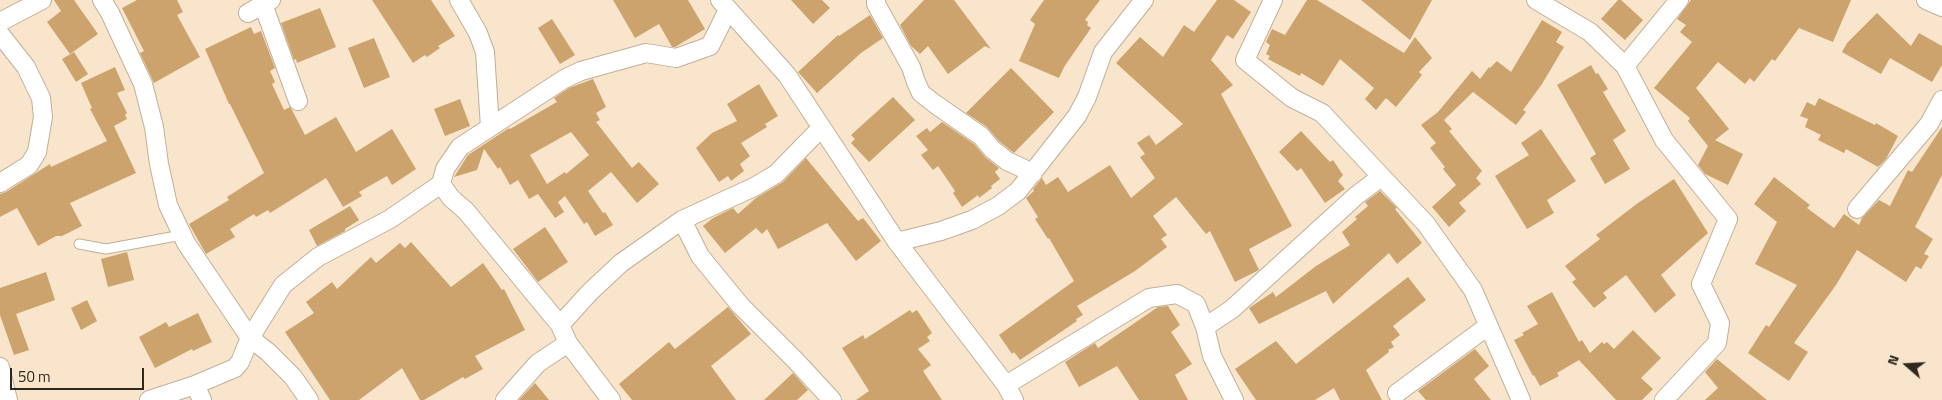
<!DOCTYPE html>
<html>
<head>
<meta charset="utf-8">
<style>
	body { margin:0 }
	#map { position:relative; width:1942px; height:400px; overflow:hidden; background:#f8e5cc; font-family:"Titillium Web",sans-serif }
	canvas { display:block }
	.north { position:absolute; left:1882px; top:340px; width:50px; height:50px; -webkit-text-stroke:4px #f8e5cc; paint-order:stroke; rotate:289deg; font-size:14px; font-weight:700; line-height:20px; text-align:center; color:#2f281f }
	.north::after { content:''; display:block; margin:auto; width:18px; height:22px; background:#2f281f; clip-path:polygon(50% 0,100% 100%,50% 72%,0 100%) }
	.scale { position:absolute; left:10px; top:368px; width:134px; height:22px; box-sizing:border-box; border:2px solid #2f281f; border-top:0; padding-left:6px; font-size:15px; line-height:18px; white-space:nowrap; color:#2f281f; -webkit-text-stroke:4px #f8e5cc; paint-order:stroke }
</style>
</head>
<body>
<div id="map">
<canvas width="1942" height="400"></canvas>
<div class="north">N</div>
<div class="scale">50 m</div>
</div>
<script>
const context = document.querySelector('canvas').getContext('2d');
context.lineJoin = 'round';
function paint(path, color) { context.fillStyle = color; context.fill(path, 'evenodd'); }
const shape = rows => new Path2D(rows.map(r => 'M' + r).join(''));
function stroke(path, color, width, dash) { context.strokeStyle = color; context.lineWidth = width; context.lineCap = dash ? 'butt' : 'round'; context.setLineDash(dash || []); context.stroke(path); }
const building = shape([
	[54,0,74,0,98,34,70,54,47,22,61,11],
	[137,0,177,0,183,12,177,15,200,57,154,83,140,53,144,51,122,8],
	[372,0,431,0,455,36,438,46,440,48,427,57,425,55,413,63],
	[613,0,688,0,705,29,675,47,672,47,659,24,635,38],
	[791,0,822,0,830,8,813,24],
	[924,0,954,0,991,49,985,46,948,74,928,46,920,54,911,46,900,25],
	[1044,0,1100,0,1085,20,1088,22,1087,25,1091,28,1064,67,1059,78,1019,61,1035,24,1030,20],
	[1217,0,1234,0,1251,12,1233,39,1227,35,1211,60,1233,85,1221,94,1292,226,1249,249,1259,270,1235,282,1210,231,1206,234,1176,197,1153,216,1167,235,1161,239,1167,247,1135,271,1077,306,1083,315,1076,319,1077,321,1020,360,1014,352,1012,354,999,335,1074,281,1049,238,1048,239,1035,219,1038,217,1026,198,1034,191,1033,189,1042,178,1046,185,1058,177,1068,192,1110,165,1131,198,1155,178,1140,157,1145,154,1137,143,1149,135,1156,145,1183,124,1116,63,1140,37,1163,57,1184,25,1194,32],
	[1307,0,1317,0,1404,53,1415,37,1432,58,1419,72,1422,75,1396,107,1386,98,1376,110,1365,99,1374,88,1340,59,1323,86,1301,73,1300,76,1268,59,1270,56,1266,54,1270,45,1266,42,1272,29,1285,35],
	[1361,0,1432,0,1410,40],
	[1618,0,1621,0,1643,20,1625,40,1601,19],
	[1691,0,1851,0,1833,42,1799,28,1775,61,1772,59,1754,82,1750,78,1745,84,1718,62,1696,88,1729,129,1715,140,1743,154,1728,185,1705,174,1698,165,1708,146,1688,121,1690,118,1654,88,1692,42,1680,32,1686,25,1677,19],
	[320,8,336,47,297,63,296,59,294,60,281,23],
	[1877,13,1911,46,1919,33,1942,46,1942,65,1932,82,1890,58,1881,74,1842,52,1847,43],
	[870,15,883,38,861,53,817,93,798,72,838,35,839,36],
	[552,19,575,55,560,64,538,28],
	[1542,20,1562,32,1556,42,1564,47,1542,84,1523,110,1526,112,1516,125,1473,92,1444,120,1452,129,1449,131,1482,171,1476,178,1481,184,1459,203,1466,211,1449,227,1432,207,1456,185,1443,169,1445,167,1430,148,1436,143,1421,125,1438,112,1472,71,1480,79,1489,67,1490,68,1497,61,1511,72],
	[251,27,254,34,261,31,275,68,270,71,275,82,272,84,284,110,290,107,292,110,305,135,336,117,356,152,392,129,416,169,392,185,387,176,359,192,362,196,343,207,326,178,270,213,268,210,256,217,254,214,230,229,235,237,206,254,189,224,229,200,227,197,264,173,230,104,229,104,205,49],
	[374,38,390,77,364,88,348,48],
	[74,52,88,74,76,82,62,59],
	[1591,65,1596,74,1598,73,1608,89,1603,92,1626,131,1613,140,1630,169,1605,184,1590,158,1596,154,1557,85],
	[115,67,125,90,117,93,127,113,125,115,127,119,114,126,136,173,70,203,82,226,62,236,56,236,38,246,17,208,0,217,0,194,6,192,50,164,51,167,107,141,90,109,92,108,81,83],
	[1011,68,1054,112,1014,153,999,141,987,127,966,113],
	[593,79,606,107,596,113,600,120,596,122,632,168,639,162,659,184,637,203,611,172,588,191,603,213,605,212,613,225,595,236,587,222,584,224,565,196,558,202,564,212,555,218,538,194,529,199,518,180,510,185,500,167,498,169,484,149,477,170,454,177,468,155,509,128,510,129,557,102,554,98,569,88],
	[571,132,589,155,566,174,565,172,547,184,530,155],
	[759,84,778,116,765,124,767,127,741,143,750,156,740,164,744,171,731,181,728,176,719,182,696,148,712,133,737,121,727,104],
	[893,97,915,120,869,162,851,143,855,139,851,135],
	[1819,98,1875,125,1876,123,1898,136,1886,159,1878,167,1846,149,1844,153,1818,140,1821,135,1805,127,1808,119,1800,116,1807,102,1815,106],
	[460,99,470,126,445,136,434,109],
	[942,122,974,144,985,157,999,168,995,172,1000,179,991,186,992,188,979,198,978,195,962,207,953,193,955,191,938,166,933,170,921,155,928,150,916,136,927,128,930,132],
	[1942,127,1942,175,1915,227,1933,239,1924,254,1929,256,1921,269,1916,266,1906,282,1857,250,1836,285,1794,343,1808,352,1789,381,1748,353,1766,325,1769,327,1797,285,1755,264,1777,222,1754,204,1774,177,1810,205,1807,208,1834,228,1844,214,1859,225,1862,218,1879,200,1890,206,1908,170,1912,172],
	[1541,129,1576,181,1547,200,1554,213,1527,229,1495,176,1529,155,1521,143],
	[1301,131,1330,162,1333,160,1343,175,1338,181,1345,189,1325,203,1301,168,1297,171,1279,152],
	[806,158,858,221,863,218,881,241,856,261,827,223,778,249,767,229,762,234,756,228,725,253,703,226,713,218,733,208,738,214,756,198,783,182],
	[1674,179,1708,233,1661,275,1676,295,1655,313,1626,275,1603,293,1607,298,1594,308,1572,282,1576,279,1565,266,1600,239,1596,235,1638,203],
	[1380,191,1397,208,1395,209,1422,243,1397,264,1389,253,1333,304,1326,291,1259,324,1249,308,1273,292,1276,297,1316,266,1350,245,1342,232,1357,219,1355,217,1368,206,1365,202],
	[350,206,359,220,345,229,345,231,317,246,309,230],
	[545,227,568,262,538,282,513,249],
	[411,242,451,287,483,263,502,290,504,289,525,330,475,356,483,369,465,379,463,377,424,400,420,400,402,368,359,400,330,400,285,332,314,313,306,302,332,282,337,289,371,257,376,263,400,243,405,248],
	[127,252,134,280,108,287,101,259],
	[46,272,55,300,16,314,29,350,14,355,0,315,0,288],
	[1408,277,1426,300,1393,326,1400,335,1391,342,1394,347,1388,350,1389,352,1366,370,1382,400,1340,400,1334,388,1315,400,1256,400,1235,369,1276,341,1296,364],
	[1552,292,1579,342,1582,340,1590,353,1602,342,1604,344,1607,342,1614,349,1633,330,1661,358,1641,378,1653,389,1642,400,1616,400,1579,360,1557,373,1559,376,1540,386,1534,375,1533,376,1514,340,1524,335,1522,333,1538,324,1527,306],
	[87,300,97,321,81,330,71,308],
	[1168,306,1180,325,1171,332,1192,364,1175,375,1188,400,1139,400,1117,366,1079,387,1065,362,1095,343,1098,348,1158,307],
	[728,307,751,334,711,366,736,400,632,400,619,384,669,342,675,349],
	[910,310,912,313,917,310,932,333,927,337,930,341,918,349,931,365,923,371,942,400,856,400,869,391,842,348,863,335,865,339],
	[198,313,212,342,193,351,192,349,155,368,139,337,166,322,169,327],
	[1475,349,1489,366,1474,379,1491,400,1426,400,1418,391],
	[1717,359,1767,400,1705,400,1718,388,1705,372],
	[793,373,808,390,797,400,764,400],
	[535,383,549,400,519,400]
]);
const service = shape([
	[79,244,106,249,182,235]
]);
const minor = shape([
	[102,0,110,13,143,84,154,127,159,164,168,205,186,243,250,338,268,352,293,377,309,400],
	[459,0,478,33,485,52,490,127],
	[720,0,787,75,897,242,1006,385,1014,400],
	[876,0,876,4,911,67,916,82,921,93,935,104,981,136,992,149,1007,161,1033,173],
	[1273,0,1245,60,1292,98,1322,113,1426,224,1473,290,1521,400],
	[1536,0,1590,32,1625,66],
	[1926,0,1942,7],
	[263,4,298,101],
	[248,13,271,0],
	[0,22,42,0],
	[0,34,26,67,41,98,43,117,37,152,29,165,0,183],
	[441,184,451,198,466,211,560,325,568,343,611,400],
	[1857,209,1929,124,1942,100],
	[682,220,700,256,740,305,796,361,832,400],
	[897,242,941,231,972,220,998,206,1018,191,1077,116,1087,97,1103,52,1144,0],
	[560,325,590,292,621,263,682,220,754,187,776,174,821,128],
	[1205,327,1232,309,1357,195,1381,177],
	[0,367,8,400],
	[195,385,202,400],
	[1006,385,1149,298,1177,294,1196,304,1205,327,1212,356,1234,400],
	[1397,393,1488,326],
	[149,400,195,385,235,368,240,362,250,338,283,285,318,257,390,219,441,184,445,169,460,147,564,79,581,71,646,53,676,58,710,46,728,10],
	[505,400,538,363,568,343],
	[1664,400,1717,343,1720,323,1701,284,1728,219,1664,140,1625,66,1679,0]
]);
paint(building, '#cca36c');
stroke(service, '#c2af97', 11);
stroke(minor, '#c2af97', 20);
stroke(service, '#fff', 9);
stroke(minor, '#fff', 18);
</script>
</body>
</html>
